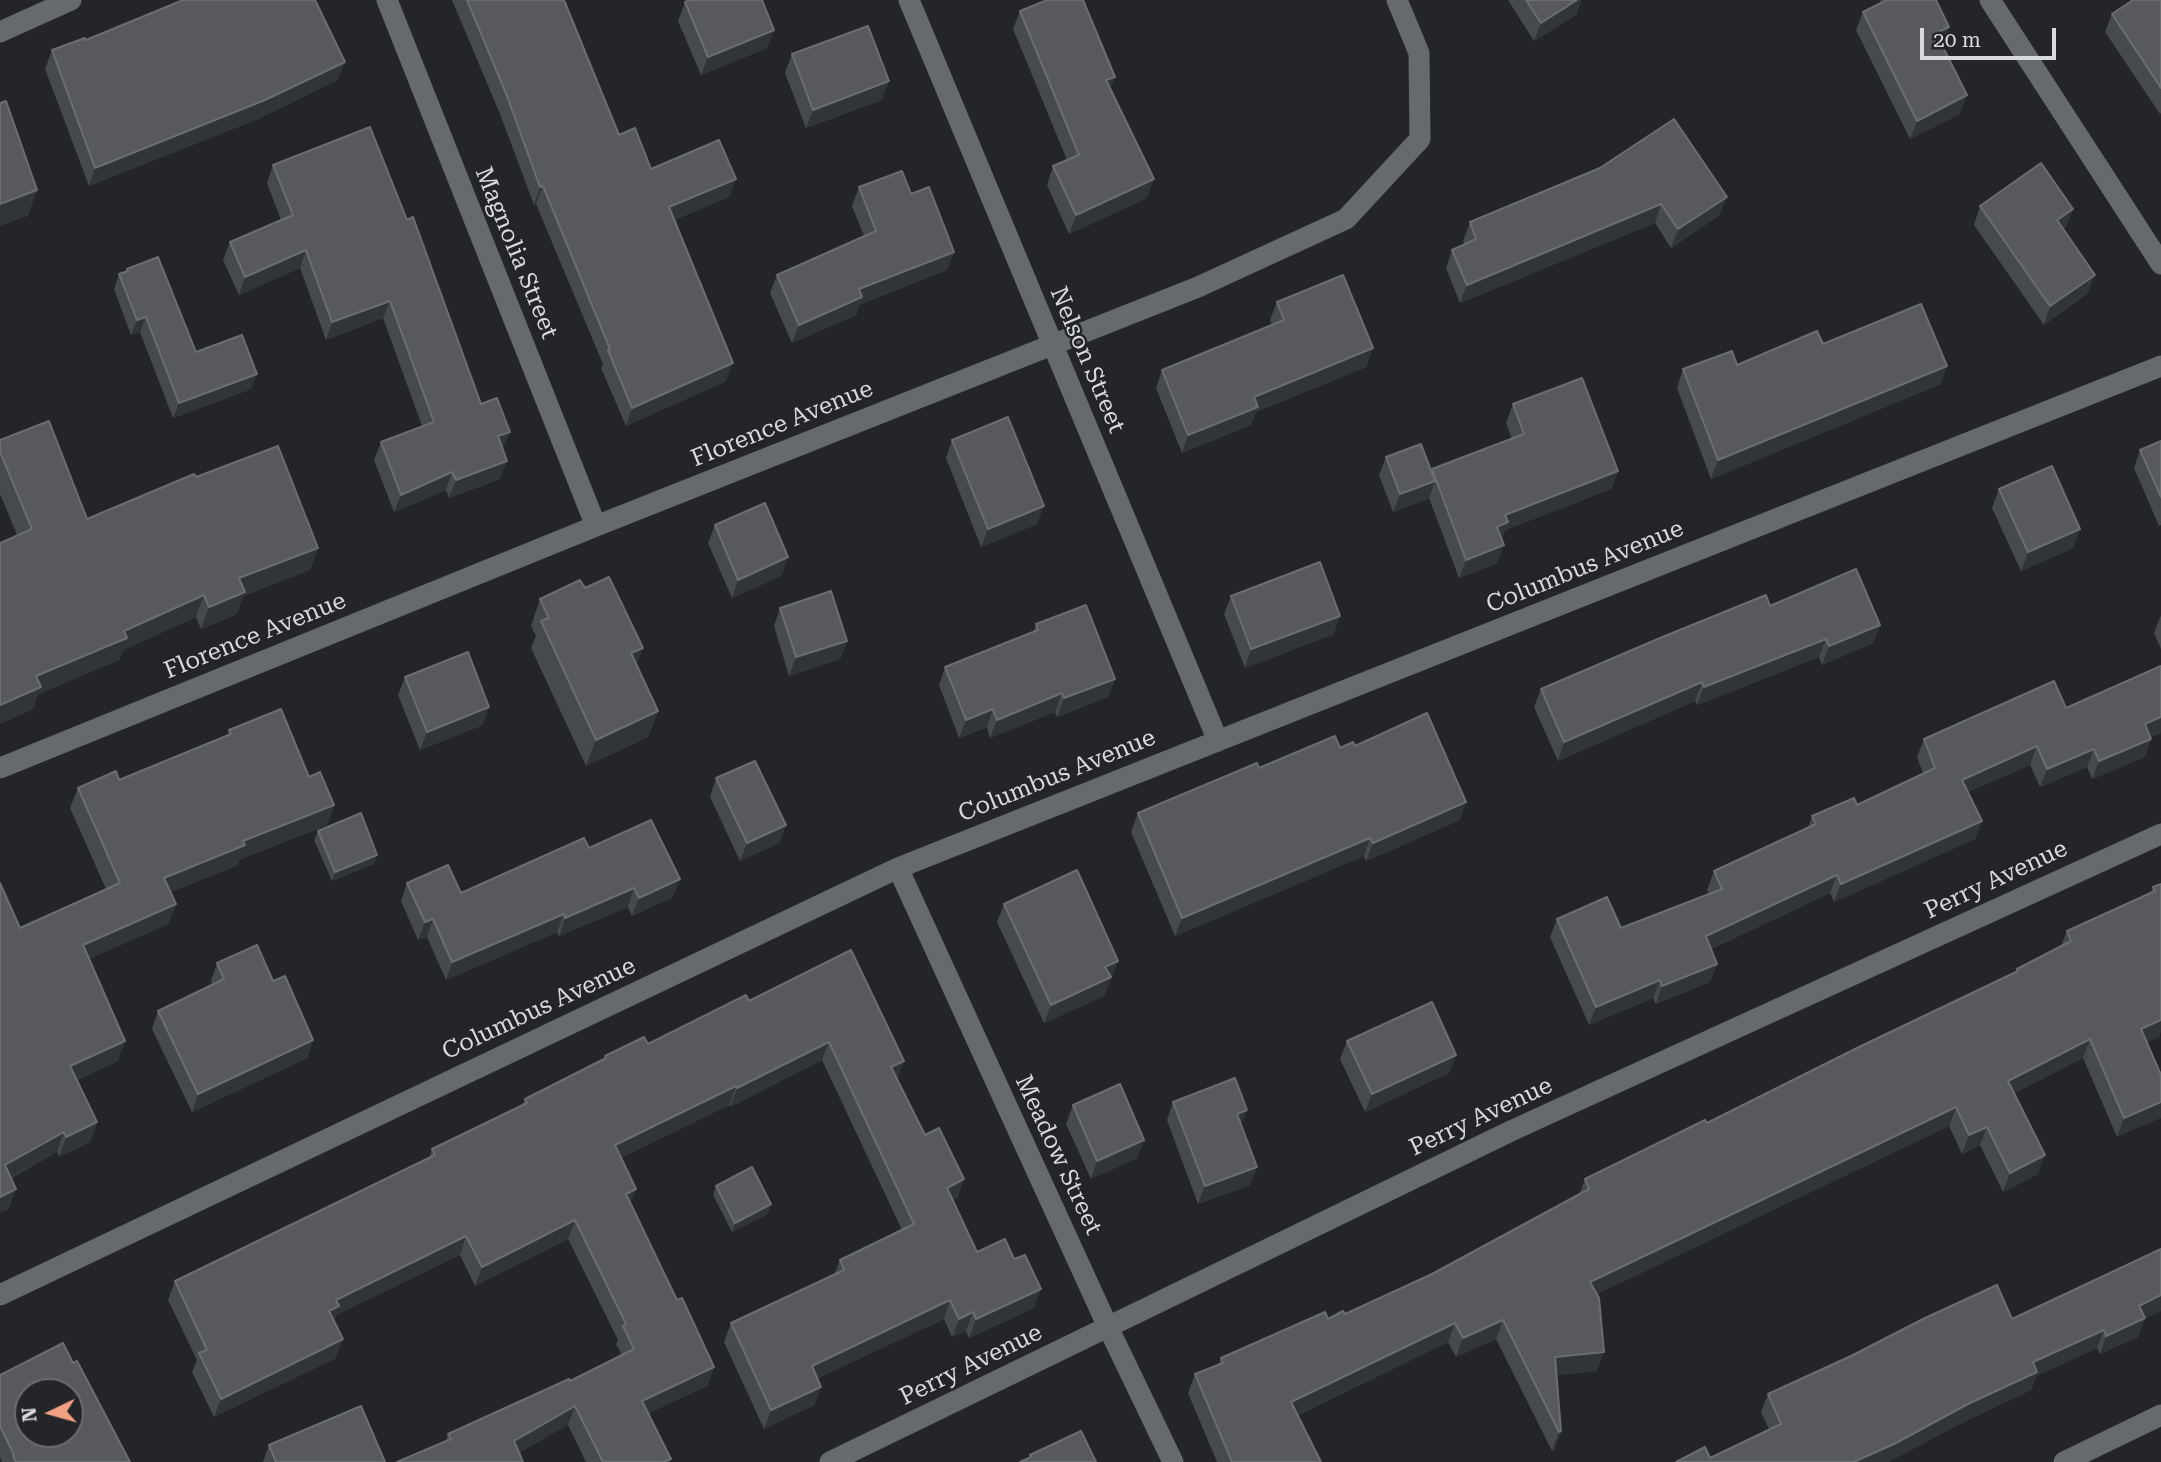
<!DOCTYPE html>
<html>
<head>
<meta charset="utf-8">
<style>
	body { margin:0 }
	#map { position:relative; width:2161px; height:1462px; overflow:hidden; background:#232528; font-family:"Roboto Serif",serif }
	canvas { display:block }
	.north { position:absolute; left:14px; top:1378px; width:70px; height:70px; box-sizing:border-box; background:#232528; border:2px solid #6b6d70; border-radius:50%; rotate:265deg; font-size:19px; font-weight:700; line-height:28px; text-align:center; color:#d8dadb }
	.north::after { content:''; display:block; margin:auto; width:24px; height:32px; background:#f2a081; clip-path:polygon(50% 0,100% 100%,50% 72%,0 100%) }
	.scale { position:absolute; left:1920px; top:28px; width:136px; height:32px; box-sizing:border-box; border:4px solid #d8dadb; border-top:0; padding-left:9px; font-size:21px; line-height:24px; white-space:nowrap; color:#d8dadb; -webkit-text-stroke:5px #232528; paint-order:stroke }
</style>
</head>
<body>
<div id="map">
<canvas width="2161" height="1462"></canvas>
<div class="north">N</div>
<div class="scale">20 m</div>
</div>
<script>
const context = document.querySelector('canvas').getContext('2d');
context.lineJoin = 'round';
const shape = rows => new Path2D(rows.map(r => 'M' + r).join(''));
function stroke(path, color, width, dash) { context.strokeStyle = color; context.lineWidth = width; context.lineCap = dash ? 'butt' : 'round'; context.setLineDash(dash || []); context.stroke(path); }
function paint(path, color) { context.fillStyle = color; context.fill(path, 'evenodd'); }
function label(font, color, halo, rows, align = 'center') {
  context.font = font + ' "Roboto Serif",serif'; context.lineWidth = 5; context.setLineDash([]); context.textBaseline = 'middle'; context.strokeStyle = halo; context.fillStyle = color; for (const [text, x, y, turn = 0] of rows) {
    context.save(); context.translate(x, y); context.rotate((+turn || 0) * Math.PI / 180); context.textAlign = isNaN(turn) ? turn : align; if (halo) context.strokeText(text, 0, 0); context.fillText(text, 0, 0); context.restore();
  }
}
const street = shape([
	[387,0,596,526],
	[909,0,1218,741],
	[1990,0,2161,264],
	[0,32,71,0],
	[0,768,596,526,1198,287,1346,219,1420,139,1419,53,1397,0],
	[898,868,1108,1327,1173,1462],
	[0,1295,898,868,2161,366],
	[830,1462,1513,1130,2161,834],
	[2064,1462,2161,1415]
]);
const wall = shape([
	[452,0,564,0,619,135,651,169,736,179,729,197,674,220,726,381,626,426,601,368,603,364,536,204,534,205,500,114],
	[1508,0,1581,0,1576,15,1534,41],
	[1881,0,1936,0,1942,45,1960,114,1910,139,1856,30,1863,12,1879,4],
	[2161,0,2161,113,2160,114,2105,32,2112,14],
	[685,2,774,30,767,48,701,75,678,21],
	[1020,11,1115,77,1110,88,1147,198,1069,234,1047,185,1053,166,1067,160,1013,29],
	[86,40,338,80,258,119,89,186,45,69,52,50],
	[792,54,882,100,806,128,785,73],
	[273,165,481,404,503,450,500,479,449,498,446,490,394,512,374,460,381,442,422,426,383,318,326,340,300,268,239,295,223,260,230,242,281,220,267,183],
	[1600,168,1720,215,1671,248,1655,223,1460,303,1446,268,1452,250,1464,244,1463,241,1470,222],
	[859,187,911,194,954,252,947,270,859,305,856,315,792,343,770,293,777,275,864,236,852,206],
	[1980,206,2073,209,2066,227,2063,229,2088,293,2044,325,1974,225],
	[127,269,196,352,251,389,173,418,140,332,131,335,114,289,119,274,126,272],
	[1277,302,1373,348,1366,367,1256,412,1251,425,1182,453,1156,388,1162,370,1272,325,1270,320],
	[1823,344,1941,384,1711,479,1677,388,1683,369,1737,365],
	[1513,404,1618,471,1611,489,1505,530,1502,539,1497,563,1459,578,1429,498,1393,512,1379,475,1386,457,1432,470,1512,439,1506,423],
	[0,440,87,519,196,477,318,548,310,570,243,596,237,614,201,629,196,617,123,650,119,660,38,694,33,709,0,724,0,543,17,535,0,494],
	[952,440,1037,524,981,547,946,458],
	[2161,441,2161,525,2159,526,2134,468,2140,450],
	[1999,489,2080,529,2073,548,2021,571,1992,508],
	[715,525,788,557,781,576,732,598,708,543],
	[585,588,643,648,636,665,658,711,648,737,586,766,531,648,536,636,531,626,540,599],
	[1231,596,1334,634,1245,668,1224,614],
	[1770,606,1880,625,1873,643,1822,665,1819,657,1697,705,1695,701,1558,761,1534,707,1541,689],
	[780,608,847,641,840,659,789,676,774,626],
	[2161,615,2161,649,2154,633],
	[1036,624,1115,679,1108,697,1057,717,1055,712,990,738,987,727,959,738,939,685,945,667,1033,633],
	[2161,666,2161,733,2151,737,2145,757,2092,779,2087,767,2040,787,2030,765,1968,792,1982,821,1975,839,1834,902,1830,893,1711,949,1717,964,1710,982,1656,1004,1653,998,1589,1025,1550,937,1557,919,1621,928,1709,894,1707,890,1714,871,1808,828,1812,816,1857,805,1923,773,1917,757,1924,739,2066,708],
	[405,677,483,725,420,750,398,695],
	[229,730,309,777,334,805,327,825,239,860,238,865,170,892,176,904,168,924,89,959,118,1061,77,1080,97,1122,90,1142,59,1157,57,1152,11,1178,16,1189,8,1210,20,928,106,889,70,808,78,788,119,780,227,736],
	[1355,746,1460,820,1366,861,1364,856,1175,936,1131,832,1138,813,1259,768,1340,748],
	[716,778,786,825,779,843,740,861,710,797],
	[318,831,374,864,332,881,314,840],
	[589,848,673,897,632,916,628,907,559,936,557,932,446,980,427,937,418,940,401,901,407,883,461,893],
	[2161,884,2161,1030,2159,1037,2147,1042,2161,1075,2117,1137,2083,1058,2014,1093,2038,1174,2003,1192,1980,1145,1962,1154,1949,1126,1597,1294,1597,1371,1556,1375,1561,1431,1554,1450,1552,1451,1496,1339,1456,1357,1448,1342,1298,1415,1321,1462,1217,1462,1188,1393,1195,1374,1219,1364,1221,1358,1345,1314,1432,1274,1579,1195,1585,1179,1707,1123,2016,972,2017,969,2061,946,2067,931,2151,893,2153,887],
	[1004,904,1118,961,1104,996,1044,1023,997,922],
	[851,950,897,1079,925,1135,964,1179,957,1198,953,1200,977,1252,1034,1308,969,1338,966,1331,952,1337,944,1319,818,1378,821,1387,814,1405,764,1429,724,1342,731,1323,834,1275,840,1260,902,1230,822,1060,730,1107,729,1105,621,1158,631,1204,677,1300,714,1367,707,1386,648,1413,671,1459,669,1462,586,1462,568,1425,446,1441,448,1434,570,1381,622,1355,616,1344,618,1340,568,1239,475,1286,460,1255,336,1315,334,1321,336,1358,214,1417,192,1372,197,1360,168,1300,175,1281,429,1158,432,1149,522,1105,525,1099,604,1059,605,1056,648,1044,749,1001],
	[217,963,313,1040,307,1058,192,1112,152,1029,158,1011,212,985,211,981],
	[1347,1041,1456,1055,1449,1073,1365,1112,1340,1059],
	[1173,1102,1241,1125,1257,1167,1250,1185,1198,1204,1167,1120],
	[1073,1105,1144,1140,1137,1158,1091,1179,1066,1124],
	[716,1186,768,1214,732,1232,713,1195],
	[2161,1249,2161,1311,2145,1318,2138,1337,2100,1354,2097,1348,2036,1376,2031,1390,1962,1423,1888,1462,1676,1462,1710,1458,1769,1429,1761,1412,1768,1394,2012,1319],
	[73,1363,130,1462,2,1462,0,1457,0,1375],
	[269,1445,385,1462,263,1462]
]);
const shadedWall = shape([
	[1577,0,1581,0,1576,15,1534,41,1541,23],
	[1949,27,1943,45,1930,51,1936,33],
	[774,30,767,48,701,75,708,57],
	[345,62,338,80,258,119,89,186,95,168],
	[1115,77,1108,95,1106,80],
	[889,81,882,100,806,128,813,110],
	[1967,95,1960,114,1910,139,1917,121],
	[736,179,729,197,663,225,669,207],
	[1154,179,1147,198,1069,234,1076,215],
	[543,186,536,204,534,205,540,187],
	[37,190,28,216,0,226,0,204],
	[1727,197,1720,215,1671,248,1678,229],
	[1661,204,1655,223,1460,303,1467,285],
	[2073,209,2066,227,2050,239,2057,220],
	[306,250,300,268,239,295,245,277],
	[954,252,947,270,859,305,856,315,792,343,799,325,859,289],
	[2095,275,2088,293,2044,325,2050,306],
	[390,301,383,318,326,340,332,322],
	[146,317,140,332,131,335,137,320],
	[1373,348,1366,367,1256,412,1251,425,1182,453,1188,435,1254,397],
	[733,363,726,381,626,426,632,408],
	[1947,366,1941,384,1711,479,1718,460],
	[257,374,251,389,173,418,179,403],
	[510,432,503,449,498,436],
	[507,461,500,479,449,498,456,480],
	[1618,471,1611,489,1505,530,1501,541,1497,527,1505,515],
	[452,472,446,490,394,512,401,495],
	[1435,481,1429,499,1393,512,1400,494],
	[1044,506,1037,524,981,547,988,529],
	[2080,529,2073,548,2021,571,2028,552],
	[1504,545,1497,563,1459,578,1466,560],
	[318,548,310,570,243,596,237,614,201,629,209,607,239,578],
	[788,557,781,576,732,598,738,580],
	[204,595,196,617,123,650,119,660,38,694,33,709,0,724,0,705,36,676,124,631],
	[1340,616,1334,634,1245,668,1251,649],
	[1880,625,1873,643,1822,665,1829,646],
	[1826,639,1819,657,1697,705,1704,687],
	[847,641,840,659,789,676,796,657],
	[643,648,633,674,631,653],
	[1115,679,1108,697,1057,717,1064,698],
	[1702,682,1695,701,1558,761,1564,742],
	[1062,693,1055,712,990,738,997,720],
	[489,707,483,725,420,750,427,732],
	[993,709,987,727,959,738,966,720],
	[658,711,648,737,586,766,596,740],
	[2161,717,2161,733,2138,742,2145,724],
	[2151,739,2145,757,2092,779,2099,761],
	[2037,746,2030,765,1955,798,1962,780],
	[2094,749,2087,767,2040,787,2047,769],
	[1466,802,1460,820,1366,861,1373,843],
	[334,805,327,825,239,860,238,865,157,898,164,878,243,841],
	[1982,821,1975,839,1834,902,1841,884],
	[786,825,779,843,740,861,747,843],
	[1370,838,1364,856,1175,936,1182,918],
	[377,855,374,864,332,881,335,872],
	[1837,875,1830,893,1699,954,1706,936],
	[680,879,673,897,632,916,639,898],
	[634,888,628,907,559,936,565,918],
	[176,904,168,924,76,965,83,945],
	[564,914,557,932,446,980,452,962],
	[433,919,427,937,418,940,425,922],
	[1118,961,1104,996,1044,1023,1051,1005,1105,967],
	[1717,964,1710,982,1656,1004,1662,986],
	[1660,980,1653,998,1589,1025,1596,1007],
	[2161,1011,2161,1030,2159,1037,2134,1048,2141,1029],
	[2090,1039,2083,1058,2001,1099,2008,1081],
	[313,1040,307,1058,192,1112,198,1094],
	[125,1041,118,1061,63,1086,70,1066],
	[829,1042,822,1060,730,1107,737,1088],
	[1456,1055,1449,1073,1365,1112,1372,1094],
	[904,1061,897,1080,891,1067],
	[736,1086,729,1105,608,1164,615,1145],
	[2161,1102,2161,1118,2117,1137,2124,1118],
	[1956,1107,1949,1126,1583,1301,1590,1282],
	[1247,1110,1240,1129,1237,1114],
	[97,1122,90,1142,59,1157,66,1137],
	[1987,1127,1980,1145,1962,1154,1969,1135],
	[64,1132,57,1152,0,1183,5,1165],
	[1144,1140,1137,1158,1091,1179,1097,1161],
	[2045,1155,2038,1174,2003,1192,2010,1173],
	[1257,1167,1250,1185,1198,1204,1205,1186],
	[964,1179,957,1198,940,1206,947,1188],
	[16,1189,8,1210,0,1213,0,1197],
	[636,1189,629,1208,626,1194],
	[771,1204,768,1214,732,1232,735,1223],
	[575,1220,568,1239,475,1286,482,1267],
	[466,1236,460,1255,336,1315,332,1325,329,1311,336,1300],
	[1041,1289,1034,1308,969,1338,976,1319],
	[2161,1295,2161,1311,2132,1324,2139,1306],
	[950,1300,944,1319,805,1384,812,1366],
	[973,1312,966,1331,952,1337,959,1319],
	[2145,1318,2138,1337,2100,1354,2106,1336],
	[1503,1320,1496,1339,1456,1357,1463,1338],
	[1455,1323,1448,1342,1284,1421,1291,1402],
	[2104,1330,2097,1348,2036,1376,2031,1390,1962,1423,1888,1462,1854,1462,2033,1362],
	[343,1339,336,1358,214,1417,221,1399],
	[1604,1352,1597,1371,1548,1376,1555,1357],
	[714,1367,707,1386,635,1420,642,1401],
	[821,1387,814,1405,764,1429,771,1410],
	[575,1406,568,1425,507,1460,514,1441],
	[1561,1431,1554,1450,1552,1451,1559,1432]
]);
const building = shape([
	[183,0,315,0,345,62,265,100,95,168,52,50,85,38,86,40,183,0],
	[467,0,564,0,619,135,635,128,651,169,719,140,736,179,669,207,733,363,632,408,608,350,610,349,543,186,540,187,507,96,467,0],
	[690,0,762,0,774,30,708,57,685,2,690,0],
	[1047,0,1083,0,1115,77,1106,80,1154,179,1076,215,1053,166,1079,155,1020,11,1047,0],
	[1526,0,1577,0,1541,23,1526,0],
	[1887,0,1936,0,1949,27,1936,33,1967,95,1917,121,1863,12,1887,0],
	[2133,0,2161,0,2161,88,2112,14,2133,0],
	[868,26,889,81,813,110,792,54,868,26],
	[6,101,37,190,0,204,0,103,6,101],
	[1674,119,1727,197,1678,229,1661,204,1467,285,1452,250,1476,239,1470,222,1600,168,1674,119],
	[370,127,407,220,413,217,481,404,497,398,510,432,498,436,507,461,456,480,452,472,401,495,381,442,434,422,390,301,332,322,306,250,245,277,230,242,293,215,273,165,370,127],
	[2041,163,2073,209,2057,220,2095,275,2050,306,1980,206,2041,163],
	[902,171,911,194,929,187,954,252,859,289,862,297,799,325,777,275,876,231,859,187,902,171],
	[158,257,196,352,242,335,257,374,179,403,146,317,137,320,119,274,128,271,127,269,158,257],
	[1343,275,1373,348,1254,397,1258,407,1188,435,1162,370,1284,320,1277,302,1343,275],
	[1921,304,1947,366,1718,460,1683,369,1732,351,1737,365,1817,331,1823,344,1921,304],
	[1582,378,1618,471,1505,515,1508,522,1497,527,1504,545,1466,560,1432,469,1524,434,1513,404,1582,378],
	[1008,417,1044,506,988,529,952,440,1008,417],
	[49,421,87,519,194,474,196,477,278,446,318,548,239,578,245,592,209,607,204,595,124,631,127,638,36,676,41,687,0,705,0,543,32,529,0,452,0,440,49,421],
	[2161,441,2161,497,2140,450,2161,441],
	[1421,444,1435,481,1400,494,1386,457,1421,444],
	[2052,466,2080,529,2028,552,1999,489,2052,466],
	[765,503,788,557,738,580,715,525,765,503],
	[1320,562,1340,616,1251,649,1231,596,1320,562],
	[1856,569,1880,625,1829,646,1826,639,1704,687,1702,682,1564,742,1541,689,1660,638,1766,595,1770,606,1856,569],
	[609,577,643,648,631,653,658,711,596,740,541,621,549,618,540,599,580,580,585,588,609,577],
	[831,591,847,641,796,657,780,608,831,591],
	[1086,605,1115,679,1064,698,1062,693,997,720,993,709,966,720,945,667,1038,630,1036,624,1086,605],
	[468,652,489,707,427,732,405,677,468,652],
	[2161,666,2161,717,2145,724,2151,739,2099,761,2094,749,2047,769,2037,746,1962,780,1982,821,1841,884,1837,875,1706,936,1717,964,1662,986,1660,980,1596,1007,1557,919,1607,897,1621,928,1722,889,1714,871,1816,824,1812,816,1854,798,1857,805,1935,768,1924,739,2054,681,2066,708,2161,666],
	[281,709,309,777,320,772,334,805,243,841,245,845,164,878,176,904,83,945,125,1041,70,1066,97,1122,66,1137,64,1132,5,1165,16,1189,0,1197,0,883,20,928,120,883,78,788,116,771,119,780,231,734,229,730,281,709],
	[1427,713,1466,802,1373,843,1370,838,1182,918,1138,813,1257,763,1259,768,1335,736,1340,748,1353,742,1355,746,1427,713],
	[755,761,786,825,747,843,716,778,755,761],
	[361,813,377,855,335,872,318,831,361,813],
	[651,820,680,879,639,898,634,888,565,918,564,914,452,962,433,919,425,922,407,883,448,865,461,893,584,838,589,848,651,820],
	[1077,870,1118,961,1105,967,1111,977,1051,1005,1004,904,1077,870],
	[2161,884,2161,1020,2141,1029,2161,1075,2161,1102,2124,1118,2090,1039,2008,1081,2045,1155,2010,1173,1987,1127,1969,1135,1956,1107,1590,1282,1599,1298,1604,1352,1555,1357,1561,1431,1559,1432,1503,1320,1463,1338,1455,1323,1291,1402,1321,1462,1232,1462,1195,1374,1223,1363,1221,1358,1325,1312,1328,1319,1343,1311,1345,1314,1432,1274,1589,1189,1585,1179,1705,1120,1707,1123,1859,1047,2018,971,2017,969,2071,941,2067,931,2155,891,2153,887,2161,884],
	[257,945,273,981,285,976,313,1040,198,1094,158,1011,224,979,217,963,257,945],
	[851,950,904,1061,891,1067,925,1135,939,1128,964,1179,947,1188,977,1252,1005,1239,1014,1259,1025,1255,1041,1289,976,1319,973,1312,959,1319,950,1300,812,1366,821,1387,771,1410,731,1323,844,1270,840,1260,914,1224,829,1042,737,1088,736,1086,615,1145,636,1189,626,1194,677,1300,682,1298,714,1367,642,1401,671,1459,663,1462,603,1462,575,1406,514,1441,523,1462,397,1462,451,1439,448,1434,569,1379,570,1381,634,1349,623,1326,626,1324,575,1220,482,1267,466,1236,336,1300,339,1306,329,1311,343,1339,221,1399,199,1353,207,1350,175,1281,435,1155,432,1149,527,1103,525,1099,606,1058,605,1056,644,1037,648,1044,746,995,749,1001,851,950],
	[1432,1002,1456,1055,1372,1094,1347,1041,1432,1002],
	[1235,1078,1247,1110,1237,1114,1257,1167,1205,1186,1173,1102,1235,1078],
	[1120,1084,1144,1140,1097,1161,1073,1105,1120,1084],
	[752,1167,771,1204,735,1223,716,1186,752,1167],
	[2161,1249,2161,1295,2139,1306,2145,1318,2106,1336,2104,1330,2033,1362,2037,1372,1968,1404,1896,1443,1854,1462,1676,1462,1705,1447,1710,1458,1781,1424,1768,1394,1851,1356,1925,1318,1997,1285,2012,1319,2161,1249],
	[63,1343,73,1363,77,1361,130,1462,16,1462,13,1456,14,1455,0,1426,0,1375,63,1343],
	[28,1392,70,1392,70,1434,28,1434,28,1392],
	[361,1406,385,1462,276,1462,269,1445,361,1406],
	[1081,1431,1096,1462,1020,1462,1031,1457,1030,1455,1081,1431]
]);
const streetNames = [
	["Magnolia Street",516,253,68],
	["Nelson Street",1087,360,67],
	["Florence Avenue",782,424,-22],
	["Columbus Avenue",1585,567,-22],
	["Florence Avenue",255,636,-22],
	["Columbus Avenue",1057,776,-22],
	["Perry Avenue",1996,880,-25],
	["Columbus Avenue",539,1009,-25],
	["Perry Avenue",1481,1117,-25],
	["Meadow Street",1058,1155,65],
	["Perry Avenue",971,1365,-26]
];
stroke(street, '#676a6d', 21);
paint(wall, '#474a4d');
paint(shadedWall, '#323538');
paint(building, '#57595c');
stroke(building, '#6b6e70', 2);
label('24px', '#d8dadb', '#232528', streetNames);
</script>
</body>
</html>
